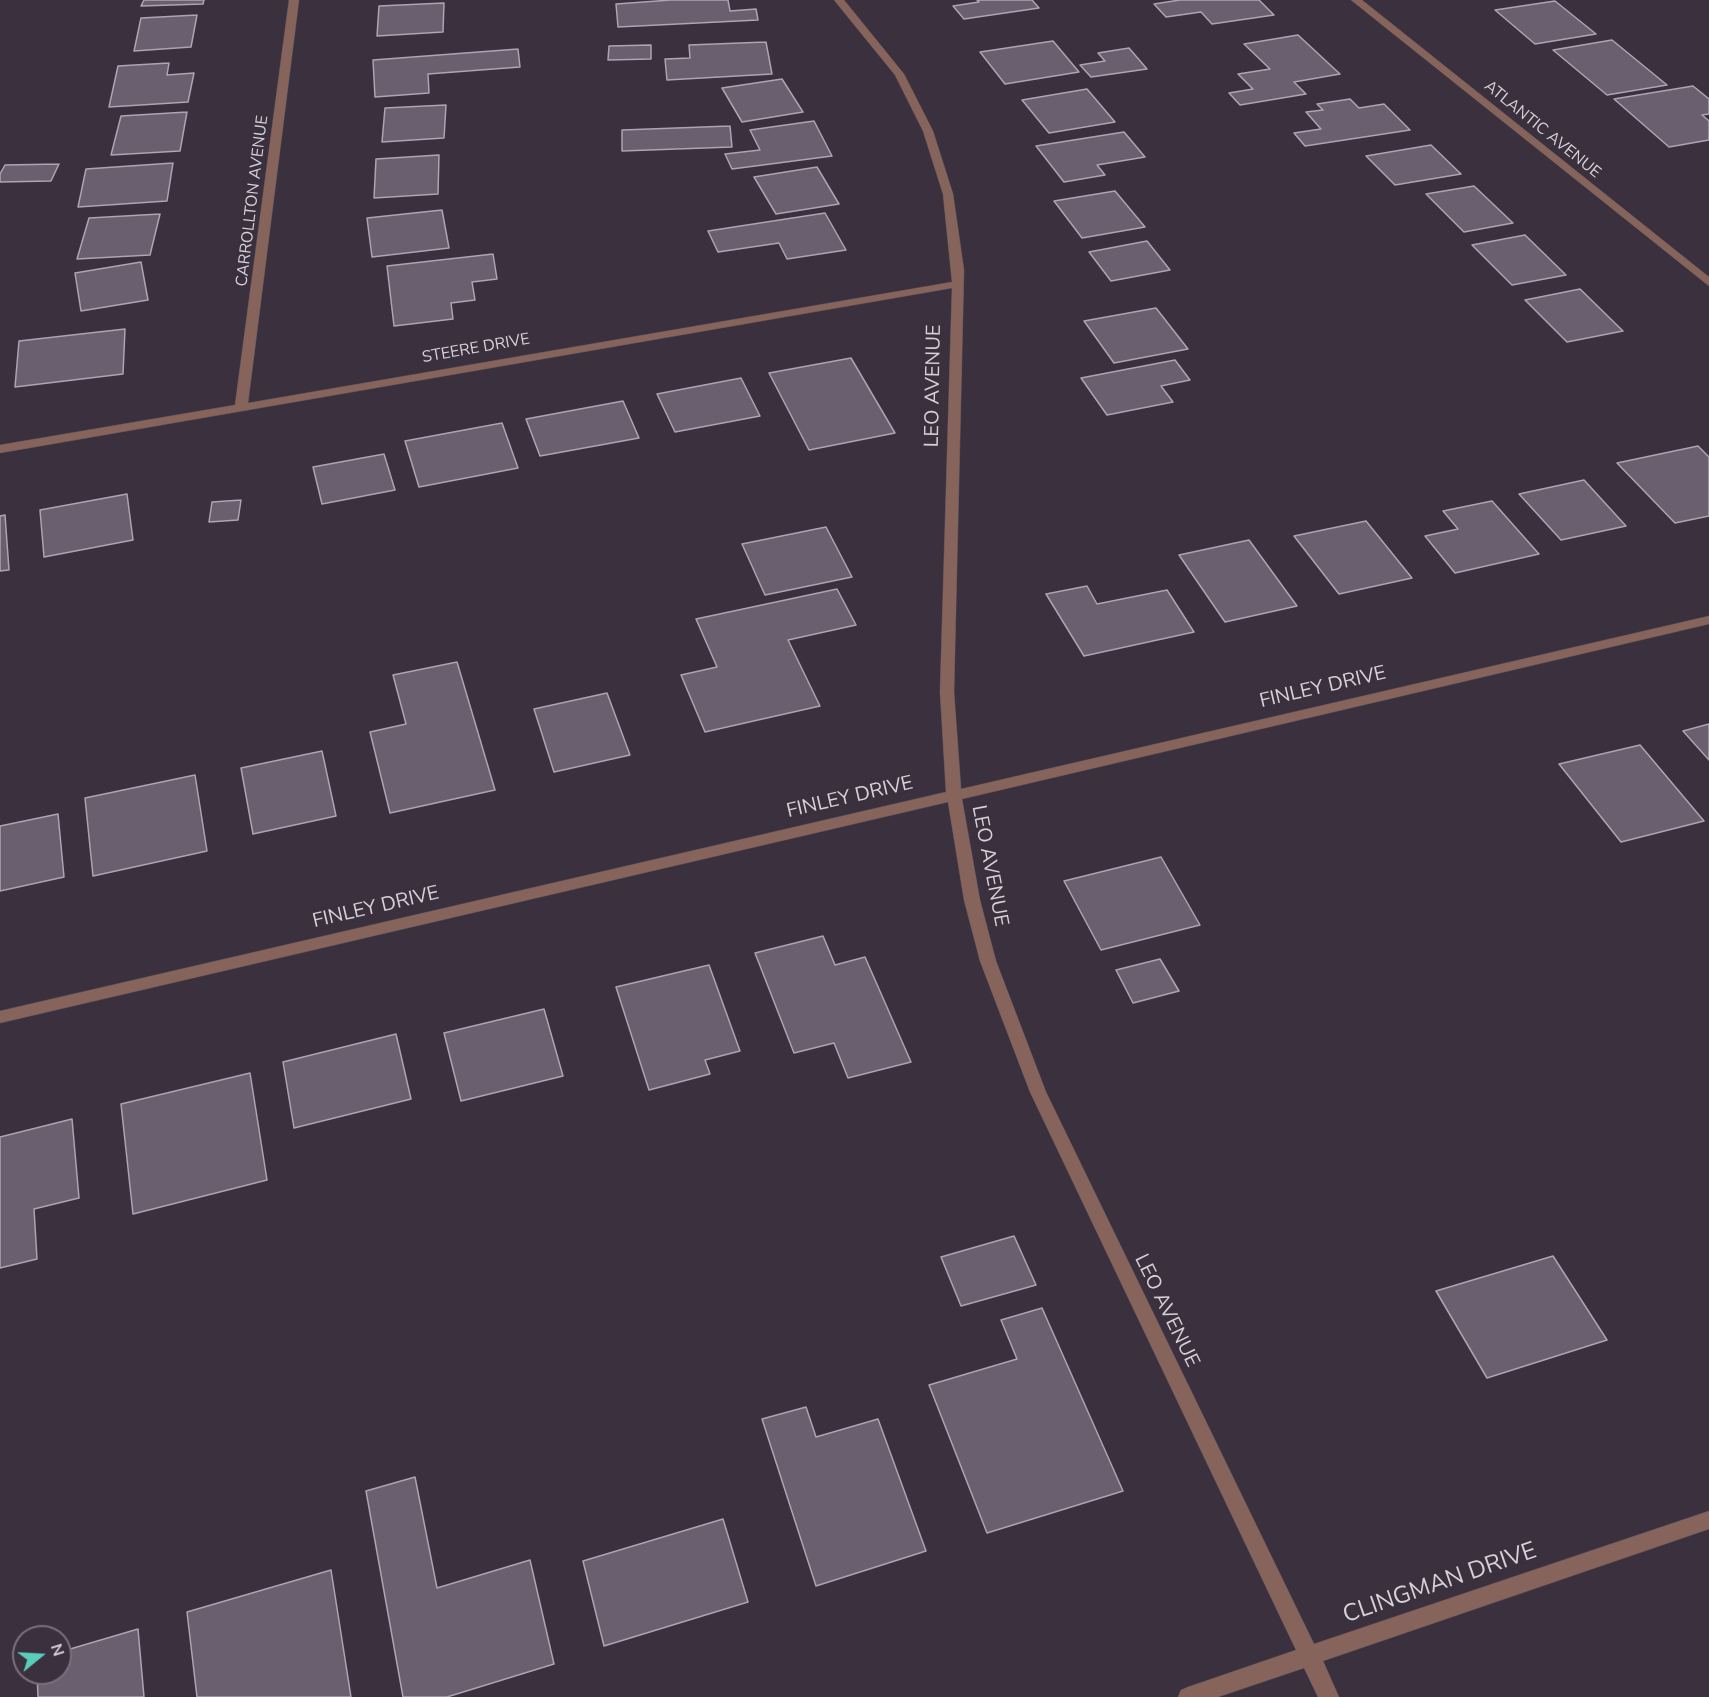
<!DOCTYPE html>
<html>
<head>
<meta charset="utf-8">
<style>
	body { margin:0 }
	#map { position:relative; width:1709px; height:1697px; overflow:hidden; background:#3a303e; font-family:"Nunito Sans",sans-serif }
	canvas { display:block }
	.north { position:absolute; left:12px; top:1625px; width:60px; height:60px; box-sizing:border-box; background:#3a303e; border:2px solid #78707c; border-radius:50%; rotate:72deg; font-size:16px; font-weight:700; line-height:24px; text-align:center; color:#d6d0d9 }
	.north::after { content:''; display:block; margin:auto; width:21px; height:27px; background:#5bcebb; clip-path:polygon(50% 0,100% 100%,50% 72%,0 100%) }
</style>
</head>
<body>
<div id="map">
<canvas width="1709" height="1697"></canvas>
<div class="north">N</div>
</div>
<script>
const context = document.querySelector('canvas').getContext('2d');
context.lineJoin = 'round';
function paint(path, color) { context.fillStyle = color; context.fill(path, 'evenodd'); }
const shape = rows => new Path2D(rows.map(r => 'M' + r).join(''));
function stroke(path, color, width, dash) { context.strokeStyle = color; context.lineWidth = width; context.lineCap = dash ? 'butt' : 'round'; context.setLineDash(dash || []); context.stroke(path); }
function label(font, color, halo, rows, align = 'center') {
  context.font = font + ' "Nunito Sans",sans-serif'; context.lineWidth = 6; context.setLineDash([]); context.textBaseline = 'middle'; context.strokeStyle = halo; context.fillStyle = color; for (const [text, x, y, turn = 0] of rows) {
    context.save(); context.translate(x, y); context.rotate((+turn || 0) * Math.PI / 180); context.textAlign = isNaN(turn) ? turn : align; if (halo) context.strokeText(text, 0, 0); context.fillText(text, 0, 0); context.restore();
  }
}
const building = shape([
	[144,0,204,0,203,4,141,6,144,0],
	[671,0,728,0,730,11,756,9,758,20,618,27,616,4,671,0],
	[977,0,1032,0,1039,8,964,19,953,6,979,2,977,0],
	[1180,0,1259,0,1274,15,1212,24,1201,12,1166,17,1154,4,1180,0],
	[1555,1,1596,34,1535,44,1495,10,1555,1],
	[444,3,443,32,377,36,379,6,444,3],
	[197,15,191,47,134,51,141,18,197,15],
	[1298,35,1340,74,1294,82,1306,94,1240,105,1229,93,1253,89,1238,74,1270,69,1244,44,1298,35],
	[1612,40,1667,85,1607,95,1553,50,1612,40],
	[1053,41,1079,72,1005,84,980,52,1053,41],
	[766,42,772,74,667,80,665,59,690,58,689,45,766,42],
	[651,45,651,59,608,60,609,46,651,45],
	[1129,48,1147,69,1091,77,1080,65,1105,61,1098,53,1129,48],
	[518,49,520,67,428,74,429,93,375,97,373,60,518,49],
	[169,63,167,75,194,73,188,102,109,107,118,66,169,63],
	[782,79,803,112,742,122,722,88,782,79],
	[1693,86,1709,99,1709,114,1702,115,1709,121,1709,140,1669,147,1614,99,1693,86],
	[1087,89,1115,122,1049,133,1022,100,1087,89],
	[1350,99,1359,108,1384,104,1410,130,1305,146,1294,133,1321,129,1306,112,1323,110,1317,104,1350,99],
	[446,105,444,138,382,142,385,108,446,105],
	[187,112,180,151,111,155,121,116,187,112],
	[814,121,832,156,732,169,725,154,760,150,750,130,814,121],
	[730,126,732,147,622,151,622,130,730,126],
	[1124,132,1145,157,1097,165,1105,175,1064,182,1036,146,1124,132],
	[1431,145,1461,174,1395,185,1366,156,1431,145],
	[439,155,438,194,374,198,376,159,439,155],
	[173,163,167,201,78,207,86,169,173,163],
	[59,164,51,181,0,182,0,174,5,165,59,164],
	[817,167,839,204,776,214,754,177,817,167],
	[1474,186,1513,223,1464,232,1426,194,1474,186],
	[1115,191,1145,227,1082,238,1054,201,1115,191],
	[442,210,449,248,372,257,367,218,442,210],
	[825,213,846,250,787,259,779,243,718,252,708,231,825,213],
	[160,214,150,255,77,259,89,218,160,214],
	[1525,235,1566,275,1512,285,1472,245,1525,235],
	[1147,241,1170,270,1111,281,1089,252,1147,241],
	[493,254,497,279,472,282,475,300,451,303,453,319,394,326,387,266,493,254],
	[141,262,148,300,81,311,75,273,141,262],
	[1580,289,1623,331,1567,342,1525,300,1580,289],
	[1156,308,1188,349,1114,363,1084,321,1156,308],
	[125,329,123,374,15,387,19,341,125,329],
	[851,358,895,433,809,450,769,373,851,358],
	[1175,360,1190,380,1161,386,1173,402,1107,415,1081,378,1175,360],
	[741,378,760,416,675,432,657,394,741,378],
	[623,401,639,438,540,456,526,419,623,401],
	[502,423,518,468,419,487,405,441,502,423],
	[1698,446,1709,457,1709,516,1675,523,1617,463,1698,446],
	[384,454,395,490,322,504,313,467,384,454],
	[1584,480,1626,526,1561,540,1519,494,1584,480],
	[127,494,133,540,44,557,40,510,127,494],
	[241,500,238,520,209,522,212,502,241,500],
	[1492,501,1539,554,1455,573,1425,536,1458,529,1443,511,1492,501],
	[5,515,9,570,0,571,0,516,5,515],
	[1366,521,1412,578,1339,594,1294,536,1366,521],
	[826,527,852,577,765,595,742,544,826,527],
	[1249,540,1297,606,1225,622,1179,555,1249,540],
	[1087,586,1097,604,1167,590,1194,632,1084,656,1046,594,1087,586],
	[837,589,856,625,788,640,820,706,705,732,681,675,717,667,696,619,837,589],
	[457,662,495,790,390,813,370,732,406,724,393,675,457,662],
	[607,693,630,755,554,772,534,709,607,693],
	[1709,724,1709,760,1683,731,1709,724],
	[1640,745,1704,821,1621,842,1559,764,1640,745],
	[322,751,336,816,253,834,241,768,322,751],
	[195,775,207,851,93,876,85,798,195,775],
	[58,814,64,877,0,891,0,826,58,814],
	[1161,857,1200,925,1101,950,1064,881,1161,857],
	[823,936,835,965,865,957,911,1062,848,1078,834,1043,794,1053,755,953,823,936],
	[1160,959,1179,991,1133,1003,1116,970,1160,959],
	[709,965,740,1051,705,1060,710,1074,649,1090,616,987,709,965],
	[544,1009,563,1076,461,1101,444,1033,544,1009],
	[396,1034,411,1099,294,1128,283,1062,396,1034],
	[250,1073,267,1180,133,1214,121,1104,250,1073],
	[72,1119,79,1198,34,1209,37,1259,0,1268,0,1137,72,1119],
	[1014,1236,1036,1285,961,1306,941,1257,1014,1236],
	[1553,1256,1607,1340,1487,1378,1436,1291,1553,1256],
	[1042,1308,1123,1491,987,1533,929,1385,1017,1359,1001,1320,1042,1308],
	[806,1407,816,1437,878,1419,926,1551,816,1586,762,1419,806,1407],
	[415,1477,437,1588,530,1560,554,1664,447,1697,403,1697,366,1491,415,1477],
	[723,1519,748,1602,604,1646,583,1561,723,1519],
	[331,1570,351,1697,197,1697,187,1612,331,1570],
	[138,1629,144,1697,38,1697,37,1673,60,1673,60,1652,138,1629]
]);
const minor = shape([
	[289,0,299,0,248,403,952,282,943,194,923,131,895,75,834,0,844,0,904,74,933,131,953,194,964,270,954,692,961,789,1709,616,1709,624,962,799,980,900,996,961,1046,1092,1314,1644,1709,1511,1709,1529,1323,1661,1339,1697,1318,1697,1304,1668,1218,1697,1178,1697,1181,1690,1188,1687,1296,1650,1030,1092,980,961,964,900,948,802,0,1023,0,1011,946,792,940,692,952,288,0,453,0,445,235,405,289,0],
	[1351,0,1362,0,1709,277,1709,286,1351,0]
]);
const farStreetnames = [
	["ATLANTIC AVENUE",1542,130,39],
	["CARROLLTON AVENUE",253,201,-83],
	["STEERE DRIVE",476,349,-10]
];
const streetNames = [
	["LEO AVENUE",934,386,-89],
	["FINLEY DRIVE",1323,688,-13],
	["FINLEY DRIVE",850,798,-13],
	["LEO AVENUE",989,866,79],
	["FINLEY DRIVE",376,908,-13],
	["LEO AVENUE",1166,1311,64]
];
const nearStreetnames = [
	["CLINGMAN DRIVE",1440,1584,-19]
];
paint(building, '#695f6e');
stroke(building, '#afa3b4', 1.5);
stroke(minor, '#564d5a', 1);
paint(minor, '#86645b');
label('16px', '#d6d0d9', '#3a303e', farStreetnames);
label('20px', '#d6d0d9', '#3a303e', streetNames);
label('24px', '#d6d0d9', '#3a303e', nearStreetnames);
</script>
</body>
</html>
